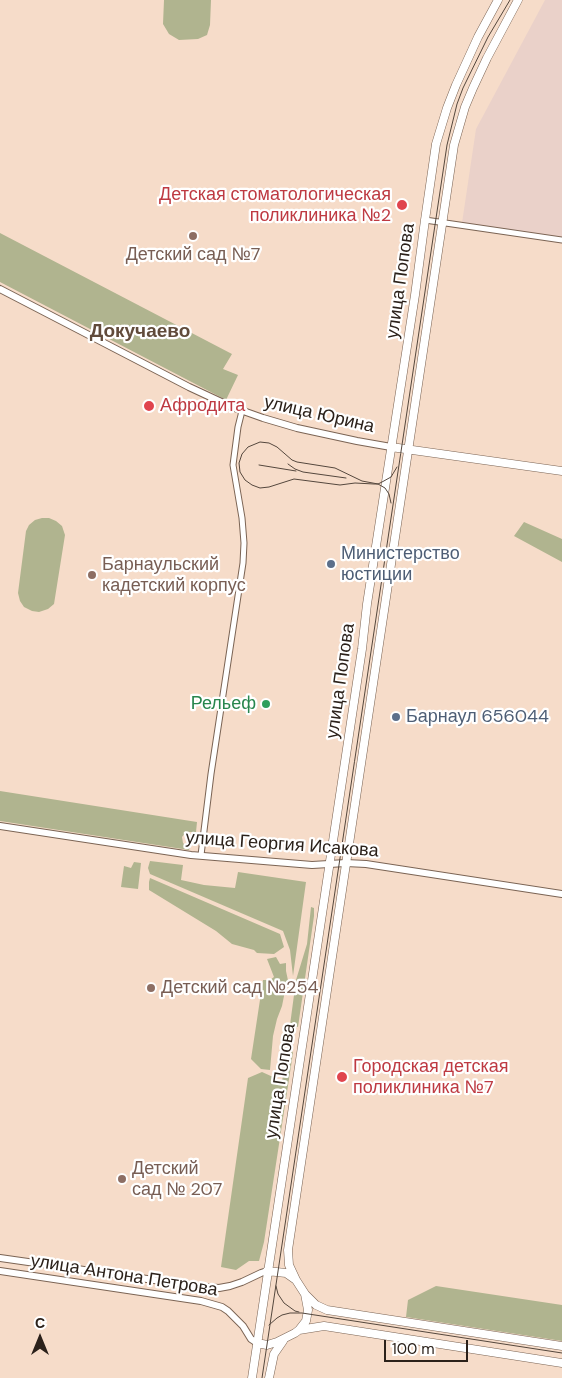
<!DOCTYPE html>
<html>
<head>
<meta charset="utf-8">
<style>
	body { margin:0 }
	#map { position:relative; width:562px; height:1378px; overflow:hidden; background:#f6dcc9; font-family:"DM Sans",sans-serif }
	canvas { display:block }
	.north { position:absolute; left:15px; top:1313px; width:50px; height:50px; -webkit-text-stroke:4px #fff; paint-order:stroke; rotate:0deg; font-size:14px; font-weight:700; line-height:20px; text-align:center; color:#2b211a }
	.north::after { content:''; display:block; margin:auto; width:18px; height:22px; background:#2b211a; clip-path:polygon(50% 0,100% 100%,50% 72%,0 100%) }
	.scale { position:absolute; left:384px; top:1340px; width:84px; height:22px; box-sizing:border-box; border:2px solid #2b211a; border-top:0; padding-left:6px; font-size:15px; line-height:18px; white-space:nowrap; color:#2b211a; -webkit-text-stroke:4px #fff; paint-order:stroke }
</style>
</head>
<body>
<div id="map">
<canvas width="562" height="1378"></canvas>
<div class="north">С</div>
<div class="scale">100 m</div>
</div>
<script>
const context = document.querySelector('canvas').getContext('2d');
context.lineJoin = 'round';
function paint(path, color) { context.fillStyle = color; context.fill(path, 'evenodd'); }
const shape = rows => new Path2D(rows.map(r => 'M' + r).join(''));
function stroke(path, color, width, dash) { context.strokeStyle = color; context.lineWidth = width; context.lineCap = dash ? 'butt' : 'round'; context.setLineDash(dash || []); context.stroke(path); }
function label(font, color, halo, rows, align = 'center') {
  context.font = font + ' "DM Sans",sans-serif'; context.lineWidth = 4.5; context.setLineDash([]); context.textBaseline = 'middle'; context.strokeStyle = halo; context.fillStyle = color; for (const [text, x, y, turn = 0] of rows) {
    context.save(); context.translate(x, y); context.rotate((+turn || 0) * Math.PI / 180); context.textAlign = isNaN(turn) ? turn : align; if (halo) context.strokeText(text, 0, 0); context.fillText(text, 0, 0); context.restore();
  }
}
const medical = shape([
	[545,0,562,0,562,238,462,223,476,129]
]);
const green = shape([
	[164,0,211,0,210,25,207,35,198,39,179,40,169,34,163,24],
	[0,233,232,354,223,369,238,375,226,400,0,282],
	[42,518,49,518,56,521,62,526,65,535,54,604,48,609,39,612,32,611,24,607,20,601,18,593,26,531,29,525,35,520],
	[524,522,562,539,562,562,514,536],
	[0,791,197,822,196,832,186,832,182,837,183,843,186,846,190,847,189,850,0,821],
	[150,861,183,865,181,880,204,885,235,888,238,872,306,882,293,976,290,950,283,931,150,874,148,868],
	[134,862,141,863,138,889,121,887,124,866,131,868],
	[150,878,280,934,284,947,274,954,257,953,254,950,232,944,216,931,149,890,149,882],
	[311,907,314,908,314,916,298,1027,290,1025,296,980,307,944],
	[276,957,280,964,286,963,286,971,289,985,285,991,282,1006,277,1019,273,1036,270,1070,261,1069,251,1059,263,980,270,980,274,977,267,959],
	[291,1049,293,1053,264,1242,259,1261,249,1261,236,1270,221,1267,248,1078,262,1072,282,1081,286,1059],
	[436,1286,562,1305,562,1341,406,1317,408,1300]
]);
const minor = shape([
	[425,220,562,240],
	[201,855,211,774,243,563,244,543,242,518,233,465,238,427,242,411]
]);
const tertiary = shape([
	[0,289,189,387,232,407,263,418,297,428,357,441,391,447],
	[0,826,191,855,312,865,346,863,366,864,562,894],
	[0,1258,203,1287,219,1288,230,1286,242,1282,261,1273,267,1271],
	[0,1271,201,1301,222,1307,228,1311,243,1326,251,1339,257,1343]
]);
const secondary = shape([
	[391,447,562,471],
	[296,1280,289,1265,288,1250,454,145,465,107,473,88,487,58,518,0],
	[305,1294,316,1305,327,1310,562,1346],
	[299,1330,324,1326,562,1363],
	[257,1343,267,1345,277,1342,295,1333,299,1330,306,1321,308,1310,305,1294,296,1280,286,1273,267,1271],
	[252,1378,362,649,367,604,415,295,425,220,436,144,447,108,456,85,478,37,498,0],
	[269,1378,274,1354,283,1341]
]);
const tram = shape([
	[288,464,295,469,303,472,346,478],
	[259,465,296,471],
	[391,503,389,494,385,488,378,484,362,481,335,468,297,462,292,460,277,447,269,443,260,442,248,447,242,454,239,463,240,472,245,480,252,485,260,488,269,487,294,479,340,485,355,483,374,484,378,484,382,482,391,477,397,467],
	[276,1286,278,1294,284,1303,295,1311,299,1312],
	[269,1325,277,1318,282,1315,290,1313,302,1313,562,1353],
	[262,1378,447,145,457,104,463,88,488,37,510,0]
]);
const markers = [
	[402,205,6,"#e0444e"],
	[193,236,5,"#8d6e63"],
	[149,406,6,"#e0444e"],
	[331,564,5,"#5c6f8a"],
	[92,575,5,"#8d6e63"],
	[266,704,5,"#2e9e5b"],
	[396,717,5,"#5c6f8a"],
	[151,988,5,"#8d6e63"],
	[342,1077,6,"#e0444e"],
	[122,1179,5,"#8d6e63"]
];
const healthNames = [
	["Детская стоматологическая",391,195,"right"],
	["поликлиника №2",391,216,"right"],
	["Афродита",160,406],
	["Городская детская",353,1067],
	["поликлиника №7",353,1088]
];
const educationNames = [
	["Детский сад №7",193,255,"center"],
	["Барнаульский",102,565],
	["кадетский корпус",102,586],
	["Детский сад №254",161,988],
	["Детский",132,1169],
	["сад № 207",132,1190]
];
const streetNames = [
	["улица Попова",401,281,-82],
	["улица Юрина",319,415,13],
	["улица Попова",341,681,-82],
	["улица Георгия Исакова",282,845,4],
	["улица Попова",281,1081,-81],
	["улица Антона Петрова",124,1276,9]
];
const serviceNames = [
	["Министерство",341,554],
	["юстиции",341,575],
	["Барнаул 656044",406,717]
];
const leisureNames = [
	["Рельеф",256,704]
];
const neighbourhoodNames = [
	["Докучаево",140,332]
];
paint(medical, '#ead1c9');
paint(green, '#b0b48f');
stroke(minor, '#7b6454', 7);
stroke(tertiary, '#7b6454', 8);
stroke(secondary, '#7b6454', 9);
stroke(minor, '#fff', 5);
stroke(tertiary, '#fff', 6);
stroke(secondary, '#fff', 8);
stroke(tram, '#54473d', 1);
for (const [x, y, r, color] of markers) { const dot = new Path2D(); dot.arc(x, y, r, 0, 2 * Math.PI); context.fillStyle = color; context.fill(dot); stroke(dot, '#fff', 2); }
label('18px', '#be3a42', '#fff', healthNames, 'left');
label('18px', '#785e54', '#fff', educationNames, 'left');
label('18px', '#2b211a', '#fff', streetNames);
label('18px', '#4e5e75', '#fff', serviceNames, 'left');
label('18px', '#27864d', '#fff', leisureNames, 'right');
label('bold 19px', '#614b3b', '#fff', neighbourhoodNames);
</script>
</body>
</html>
